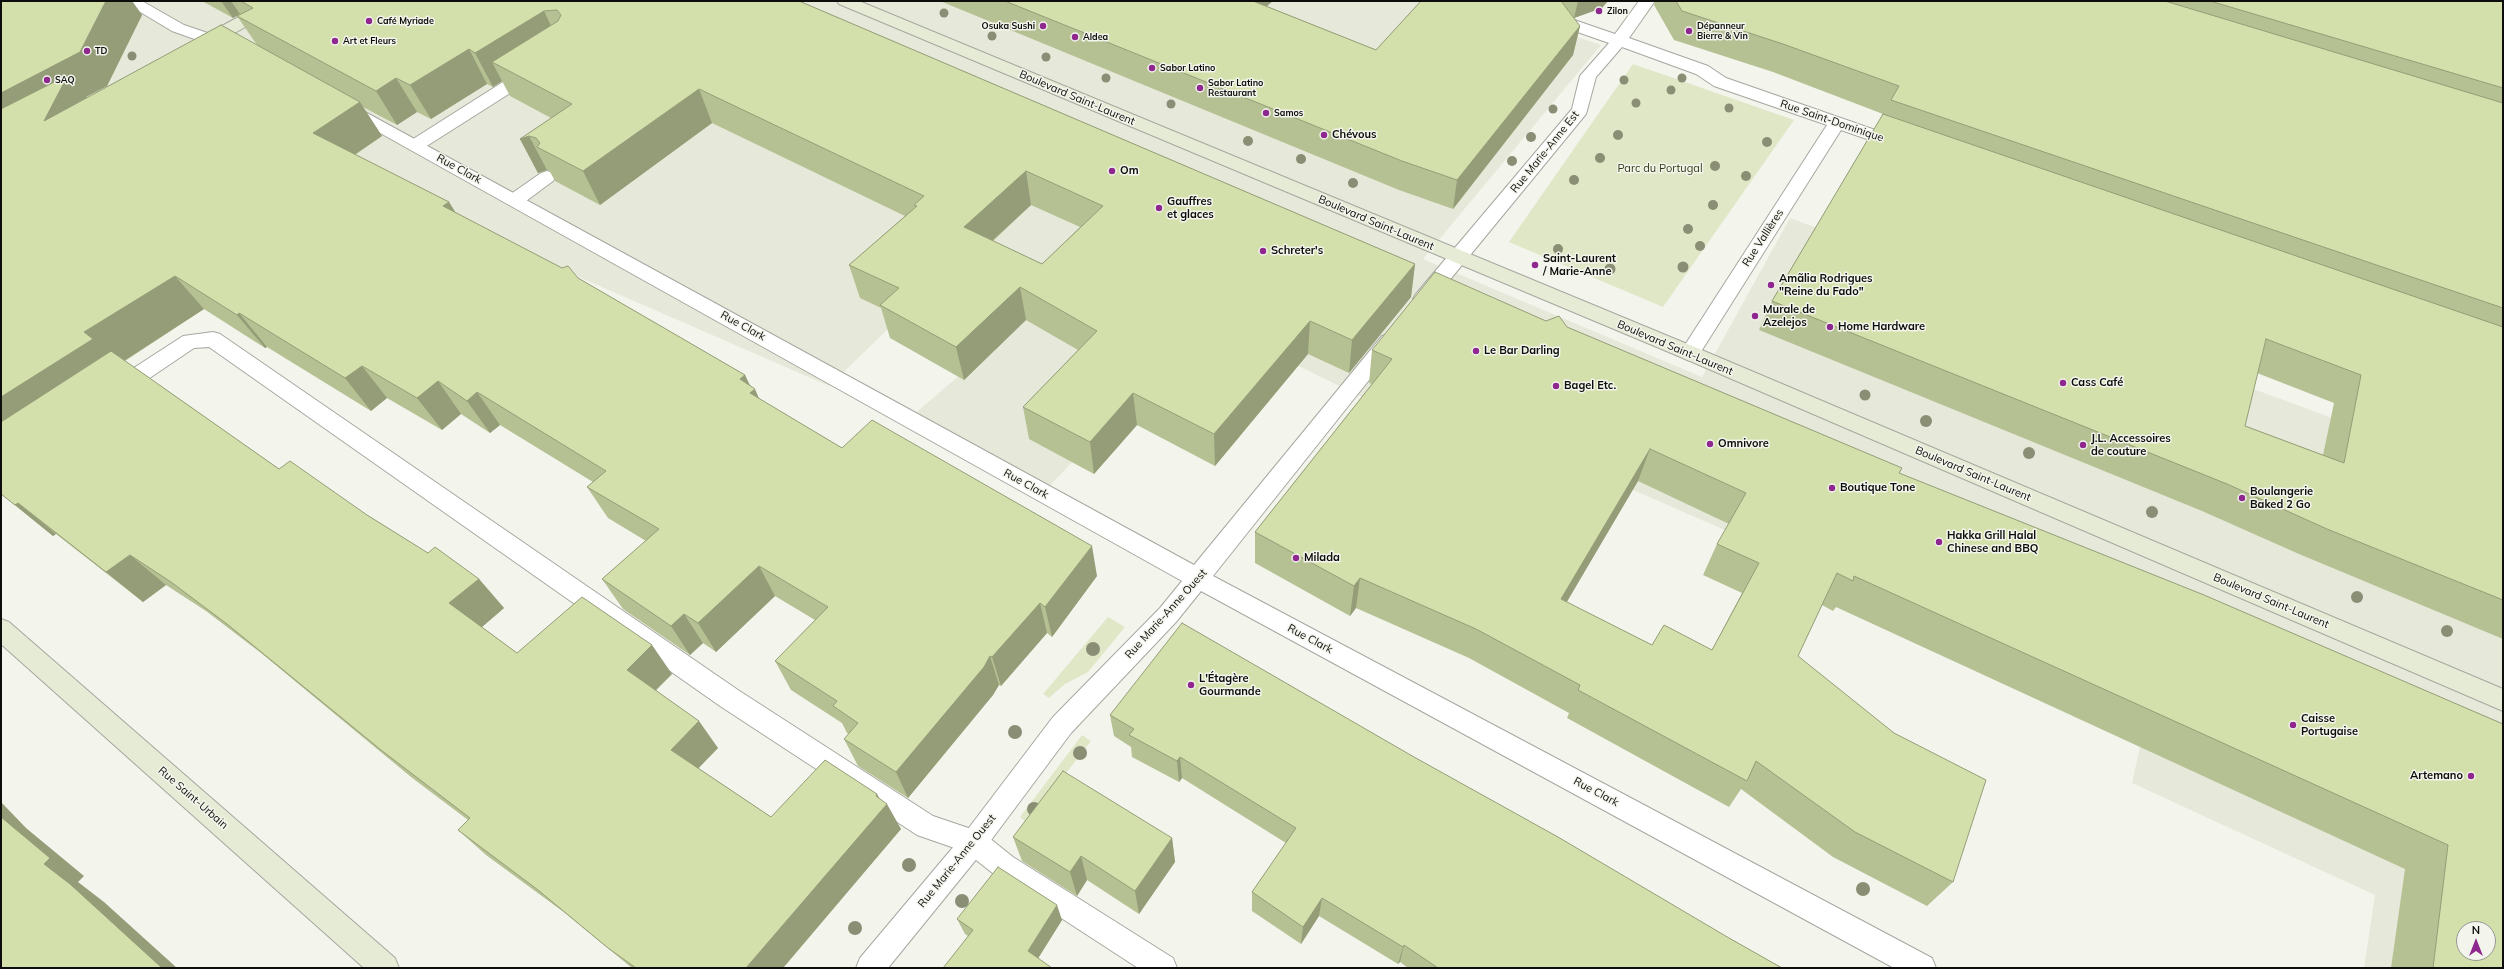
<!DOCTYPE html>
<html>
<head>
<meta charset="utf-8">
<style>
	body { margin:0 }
	#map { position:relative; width:2504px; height:969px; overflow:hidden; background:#f3f5ed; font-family:Mulish,sans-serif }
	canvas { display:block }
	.frame { position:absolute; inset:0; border:2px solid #0d0e0b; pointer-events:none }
	.north { position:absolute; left:2456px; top:921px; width:40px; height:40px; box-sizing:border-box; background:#f3f5ed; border:1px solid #979993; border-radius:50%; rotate:0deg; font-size:11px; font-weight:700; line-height:16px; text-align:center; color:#0d0e0b }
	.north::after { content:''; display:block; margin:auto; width:14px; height:18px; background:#8f288e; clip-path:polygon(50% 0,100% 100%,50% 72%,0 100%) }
</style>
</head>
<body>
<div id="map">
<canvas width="2504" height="969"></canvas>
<div class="frame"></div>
<div class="north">N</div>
</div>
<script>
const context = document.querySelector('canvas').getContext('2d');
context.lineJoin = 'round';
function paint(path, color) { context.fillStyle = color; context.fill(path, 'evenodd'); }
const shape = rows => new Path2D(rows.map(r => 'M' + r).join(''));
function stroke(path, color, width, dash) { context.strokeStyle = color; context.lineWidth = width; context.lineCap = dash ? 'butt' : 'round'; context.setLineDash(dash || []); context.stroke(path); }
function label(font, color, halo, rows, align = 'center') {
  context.font = font + ' Mulish,sans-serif'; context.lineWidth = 3; context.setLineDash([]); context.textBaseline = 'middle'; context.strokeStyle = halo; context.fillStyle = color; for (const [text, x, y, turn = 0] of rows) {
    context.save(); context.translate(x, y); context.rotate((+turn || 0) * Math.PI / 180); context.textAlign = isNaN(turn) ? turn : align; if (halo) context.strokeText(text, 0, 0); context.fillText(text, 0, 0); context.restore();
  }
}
const built = shape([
	[1,1,1471,1,1601,45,1423,259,1702,377,1790,218,2503,481,2503,968,2364,968,2375,895,2132,783,2147,715,1624,486,1378,405,1207,321,1037,499,904,423,1049,298,963,257,829,386,384,192,1,441],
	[2464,929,2488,929,2488,953,2464,953]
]);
const green = shape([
	[1633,64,1794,120,1663,307,1509,242],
	[1108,617,1125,627,1088,672,1065,684,1049,698,1043,694],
	[1082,735,1091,741,1027,823,1020,817]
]);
const lane = shape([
	[531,67,537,68,539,72,537,76,422,149,410,149,407,145,410,141,525,68,531,67],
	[547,171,553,173,556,177,553,181,522,204,515,206,508,204,506,200,508,196,541,173,547,171],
	[213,332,220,334,738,690,933,816,983,833,1013,857,1173,958,1177,968,1138,968,995,875,966,852,917,835,720,706,209,347,194,348,123,396,116,398,109,396,106,390,109,384,183,336,213,332]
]);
const street = shape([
	[122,1,142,1,184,25,234,42,236,46,234,50,228,51,172,31,122,1],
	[1495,1,1519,1,1615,34,1639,1,1655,1,1629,38,1708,66,1726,78,1904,140,1907,144,1904,148,1898,150,1841,130,1697,358,1690,361,1683,358,1680,353,1683,348,1827,125,1714,86,1696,74,1622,47,1596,77,1586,114,1430,304,1423,306,1416,304,1413,299,1416,294,1572,109,1580,76,1609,43,1497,4,1495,1],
	[345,101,1194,565,1382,336,1389,334,1396,336,1399,341,1396,346,1213,576,1932,958,1936,968,1894,968,1201,591,1176,622,1071,733,983,851,888,968,856,968,860,958,965,833,1053,717,1160,608,1182,581,339,110,336,106,339,102,345,101]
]);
const secondary = shape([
	[268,1,288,1,286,4,208,48,196,48,194,44,196,40,268,1],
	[837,1,859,1,1697,348,2503,689,2503,711,1683,358,839,4,837,1],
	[1,619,9,622,395,958,399,968,364,968,1,644,1,619]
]);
const trees = [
	[944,13,4.5],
	[992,36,4.5],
	[132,56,4.5],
	[1046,57,4.5],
	[1106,78,4.5],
	[1682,78,4.5],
	[1624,80,4.5],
	[1671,90,4.5],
	[1636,103,4.5],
	[1171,104,4.5],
	[1729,108,4.5],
	[1553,109,4.5],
	[1618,135,5],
	[1531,137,5],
	[1248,141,5],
	[1767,142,5],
	[1600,158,5],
	[1301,159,5],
	[1512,161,5],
	[1715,166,5],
	[1746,176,5],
	[1574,180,5],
	[1353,183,5],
	[1713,205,5],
	[1688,229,5],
	[1700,246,5],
	[1558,249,5],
	[1683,267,5.5],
	[1610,269,5.5],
	[1865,395,5.5],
	[1926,421,6],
	[2029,453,6],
	[2152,512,6],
	[2357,597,6],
	[2447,631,6],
	[1093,649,7],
	[1015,732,7],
	[1080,753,7],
	[1034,809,7],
	[909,865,7],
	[1863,889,7],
	[962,901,7],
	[855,928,7]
];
const wall = shape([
	[1,1,132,1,142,15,107,86,86,97,87,98,257,45,237,16,240,14,233,18,202,1,799,1,1415,264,1411,297,1349,373,1308,354,1215,466,1137,425,1094,474,1029,439,1023,407,1078,350,1026,320,964,380,890,338,881,308,860,298,849,265,905,216,712,123,600,205,555,181,549,170,547,170,538,173,520,139,551,118,510,96,502,81,493,87,487,84,431,119,417,112,397,125,363,107,382,136,355,155,449,202,455,212,578,278,745,375,750,385,759,399,842,448,1097,576,1052,637,1047,633,1001,686,999,685,993,695,908,798,858,766,844,739,849,734,847,733,842,723,791,690,775,661,815,620,775,596,716,652,703,643,690,655,623,609,602,579,646,541,608,518,587,487,593,482,500,425,490,433,461,414,442,430,387,398,371,411,267,347,265,348,204,309,125,361,279,469,367,515,428,553,479,579,504,608,482,627,517,653,672,674,656,690,718,748,698,768,771,817,877,794,880,799,901,829,783,968,632,968,565,913,486,855,458,830,468,820,411,777,261,653,206,611,166,585,143,602,56,534,53,536,1,494],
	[1031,205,1080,227,1042,264,993,241],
	[940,1,1273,1,1266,6,1376,50,1421,1,1608,1,1602,8,1574,18,1580,26,1573,55,1453,209,1399,190],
	[1655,1,2503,1,2503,639,2299,554,2202,511,1759,330,1772,301,1883,114,1773,72,1674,40,1654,5],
	[2257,373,2334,403,2323,455,2245,426],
	[1546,321,1567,327,1899,473,2503,724,2503,968,2391,968,2405,869,1836,607,1833,611,1822,605,1798,656,1953,882,1927,906,1833,857,1741,789,1729,807,1567,718,1569,713,1469,658,1356,608,1350,616,1255,563,1255,532,1372,384,1369,383,1372,350],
	[1638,481,1729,524,1717,544,1703,575,1742,593,1712,650,1652,645,1566,602],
	[1110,715,1729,938,1782,968,1408,968,1400,962,1398,964,1319,916,1301,944,1252,911,1252,892,1286,843,1182,778,1179,782,1132,757,1131,747,1114,736],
	[1013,837,1172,838,1175,862,1139,914,1087,880,1077,896,1022,861],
	[957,919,1062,920,1038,958,968,936,965,934]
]);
const shadedWall = shape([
	[106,1,132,1,142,15,107,86,86,97,96,109,1,143,1,93],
	[221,1,231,1,240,14,233,18],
	[1243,1,1273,1,1243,26],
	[1578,1,1608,1,1602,8,1574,18],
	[544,11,560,45,492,62,502,81,493,87,475,53],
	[1580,26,1573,55,1453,209,1457,180],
	[469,49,487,84,431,119,410,85],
	[396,78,417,112,397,125,376,91],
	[699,89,712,123,600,205,583,171],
	[360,102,382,136,336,167,313,133],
	[529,136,547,170,538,173,520,139],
	[1026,171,1031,205,971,260,964,227],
	[449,202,470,236,443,206],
	[1415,264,1411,297,1349,373,1352,340],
	[175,276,204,309,119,364,1,453,1,397,84,332],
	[1020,287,1026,320,964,380,956,347],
	[239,313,267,347,265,348,237,315],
	[1310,321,1308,354,1215,466,1214,434],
	[362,366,387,398,371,411,345,378],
	[745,375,752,391,755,389,769,422,740,379],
	[438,381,461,414,442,430,417,398],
	[477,392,500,425,490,433,467,401],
	[1133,393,1137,425,1094,474,1090,442],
	[1650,449,1638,481,1551,629,1561,599],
	[18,503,56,534,53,536,15,505],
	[1092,546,1097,576,1052,637,1045,607],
	[130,555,166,585,143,602,106,572],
	[759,566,775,596,716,652,698,623],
	[1360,578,1356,608,1350,616,1354,586],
	[479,579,504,608,475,633,449,603],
	[1040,603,1047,633,1001,686,992,657],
	[684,614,703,643,690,655,671,626],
	[652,645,672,674,648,698,627,670],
	[990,656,999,685,993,695,908,798,896,772],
	[699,721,718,748,691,776,671,750],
	[1180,757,1182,778,1179,782,1177,761],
	[877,794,884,808,887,804,901,829,783,968,746,968],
	[1,802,26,828,84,876,78,882,104,902,177,968,162,968,44,864,1,817],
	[1172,838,1175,862,1139,914,1135,891],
	[1081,856,1087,880,1077,896,1070,872],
	[1322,898,1319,916,1301,944,1303,927],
	[1057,905,1062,920,1034,965,1028,951],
	[1404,945,1400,962,1398,964,1403,947]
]);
const building = shape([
	[1,1,106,1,80,52,1,93,1,1],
	[241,1,799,1,1415,264,1352,340,1310,321,1214,434,1133,393,1090,442,1023,407,1097,331,1020,287,956,347,880,305,899,288,849,265,917,206,914,205,924,196,699,89,583,171,537,147,540,143,536,138,529,136,520,139,572,104,492,62,558,21,561,15,557,10,544,11,475,53,469,49,410,85,396,78,376,91,237,16,253,8,241,1],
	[1026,171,1103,206,1042,264,964,227,1026,171],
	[1005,1,1253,1,1376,50,1421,1,1561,1,1580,26,1457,180,1402,161,1005,1],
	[1676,1,2165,1,2503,103,2503,308,1891,100,1899,86,1783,44,1682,11,1676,1],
	[2210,1,2503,1,2503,88,2210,1],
	[221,25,360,102,313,133,449,202,443,206,562,268,568,266,578,278,745,375,740,379,755,389,750,393,842,448,872,420,1092,546,1045,607,1040,603,992,657,990,656,984,667,896,772,844,739,858,723,833,706,837,701,775,661,828,607,759,566,698,623,684,614,671,626,602,579,659,529,587,487,606,471,477,392,467,401,438,381,417,398,362,366,345,378,239,313,237,315,175,276,84,332,93,339,1,397,1,109,68,75,44,121,221,25],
	[1883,114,2503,327,2503,600,2327,529,2227,484,1772,301,1883,114],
	[2266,339,2361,375,2344,463,2245,426,2266,339],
	[1435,272,1546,321,1559,316,1567,327,1902,468,1899,473,2204,595,2503,724,2503,968,2433,968,2448,845,1854,576,1853,581,1837,573,1798,656,1894,733,1986,780,1953,882,1855,832,1756,761,1747,781,1578,690,1580,685,1476,629,1360,578,1354,586,1255,532,1392,359,1372,350,1435,272],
	[1650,449,1746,493,1717,544,1759,563,1712,650,1664,625,1652,645,1561,599,1650,449],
	[2464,929,2488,929,2488,953,2464,953,2464,929],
	[111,351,279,469,290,461,367,515,428,553,435,547,479,579,449,603,517,653,582,597,652,645,627,670,699,721,671,750,771,817,825,760,877,794,876,796,887,804,746,968,636,968,608,948,538,890,458,830,470,818,381,750,227,624,171,582,130,555,106,572,18,503,15,505,1,494,1,422,111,351],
	[1182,623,1414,757,1558,837,1729,938,1782,968,1438,968,1404,945,1403,947,1322,898,1303,927,1252,892,1296,828,1180,757,1177,761,1129,735,1134,729,1110,715,1182,623],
	[1063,771,1172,838,1135,891,1081,856,1070,872,1013,837,1063,771],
	[1,817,50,858,44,864,70,884,162,968,1,968,1,817],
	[998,867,1057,905,1028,951,1052,968,943,968,973,930,957,919,998,867]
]);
const markers = [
	[1599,11,4,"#8f288e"],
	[369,21,4,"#8f288e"],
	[1043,26,4,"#8f288e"],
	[1689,31,4,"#8f288e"],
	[1075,37,4,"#8f288e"],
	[335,41,4,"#8f288e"],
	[87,51,4,"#8f288e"],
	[1152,68,4,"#8f288e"],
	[47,80,4,"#8f288e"],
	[1200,88,4,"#8f288e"],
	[1266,113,4,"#8f288e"],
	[1324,135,4,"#8f288e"],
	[1112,171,4,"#8f288e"],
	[1159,208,4,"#8f288e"],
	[1263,251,4,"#8f288e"],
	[1535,265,4,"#8f288e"],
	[1771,285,4,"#8f288e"],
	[1755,316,4,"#8f288e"],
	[1830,327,4,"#8f288e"],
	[1476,351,4,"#8f288e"],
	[2063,383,4,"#8f288e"],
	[1556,386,4,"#8f288e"],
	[1710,444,4,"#8f288e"],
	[2083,445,4,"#8f288e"],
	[1832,488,4,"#8f288e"],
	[2242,498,4,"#8f288e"],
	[1939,542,4,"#8f288e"],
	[1296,558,4,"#8f288e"],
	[1191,685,4,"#8f288e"],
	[2293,725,4,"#8f288e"],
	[2471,776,4,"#8f288e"]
];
const farPoinames = [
	["Zilon",1607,11],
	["Café Myriade",377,21],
	["Osuka Sushi",1035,26,"right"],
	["Dépanneur",1697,26],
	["Bierre & Vin",1697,36],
	["Aldea",1083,37],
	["Art et Fleurs",343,41],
	["TD",95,51],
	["Sabor Latino",1160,68],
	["SAQ",55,80],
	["Sabor Latino",1208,83],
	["Restaurant",1208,93],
	["Samos",1274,113]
];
const streetNames = [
	["Boulevard Saint-Laurent",1077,98,23],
	["Rue Saint-Dominique",1832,121,19],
	["Rue Marie-Anne Est",1545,152,-51],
	["Rue Clark",459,169,29],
	["Boulevard Saint-Laurent",1376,223,23],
	["Rue Vallières",1763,238,-57],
	["Rue Clark",743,326,29],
	["Boulevard Saint-Laurent",1675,348,23],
	["Boulevard Saint-Laurent",1973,474,23],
	["Rue Clark",1026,484,29],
	["Boulevard Saint-Laurent",2271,601,23],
	["Rue Marie-Anne Ouest",1166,614,-48],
	["Rue Clark",1310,639,28],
	["Rue Clark",1596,792,28],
	["Rue Saint-Urbain",193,798,41],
	["Rue Marie-Anne Ouest",957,861,-51]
];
const poiNames = [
	["Chévous",1332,135],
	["Om",1120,171],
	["Gauffres",1167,202],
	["et glaces",1167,215],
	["Schreter's",1271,251],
	["Saint-Laurent",1543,259],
	["/ Marie-Anne",1543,272],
	["Amãlia Rodrigues",1779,279],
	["\"Reine du Fado\"",1779,292],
	["Murale de",1763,310],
	["Azelejos",1763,323],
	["Home Hardware",1838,327],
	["Le Bar Darling",1484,351],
	["Cass Café",2071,383],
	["Bagel Etc.",1564,386],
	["J.L. Accessoires",2091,439],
	["de couture",2091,452],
	["Omnivore",1718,444],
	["Boutique Tone",1840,488],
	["Boulangerie",2250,492],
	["Baked 2 Go",2250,505],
	["Hakka Grill Halal",1947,536],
	["Chinese and BBQ",1947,549],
	["Milada",1304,558],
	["L'Étagère",1199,679],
	["Gourmande",1199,692],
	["Caisse",2301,719],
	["Portugaise",2301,732],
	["Artemano",2463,776,"right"]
];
const parkNames = [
	["Parc du Portugal",1660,169]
];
paint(built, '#e6e9da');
paint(green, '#dfe7c6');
stroke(lane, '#a6a7a0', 2);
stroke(street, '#a6a7a0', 2);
stroke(secondary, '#a6a7a0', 2);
paint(lane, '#fff');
paint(street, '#fff');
paint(secondary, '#e6ebd5');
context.fillStyle = '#898e75';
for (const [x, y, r] of trees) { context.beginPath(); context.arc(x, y, r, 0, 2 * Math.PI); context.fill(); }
paint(wall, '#b6c193');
paint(shadedWall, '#949d78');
paint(building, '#d4e0ab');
stroke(building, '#949d78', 1);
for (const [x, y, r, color] of markers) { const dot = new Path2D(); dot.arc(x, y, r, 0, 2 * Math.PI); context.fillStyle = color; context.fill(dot); stroke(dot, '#f3f5ed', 1.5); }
label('bold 9px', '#0d0e0b', '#f3f5ed', farPoinames, 'left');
label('11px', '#0d0e0b', '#f3f5ed', streetNames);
label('bold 11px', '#0d0e0b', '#f3f5ed', poiNames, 'left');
label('11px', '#333a13', '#f3f5ed', parkNames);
</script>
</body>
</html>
